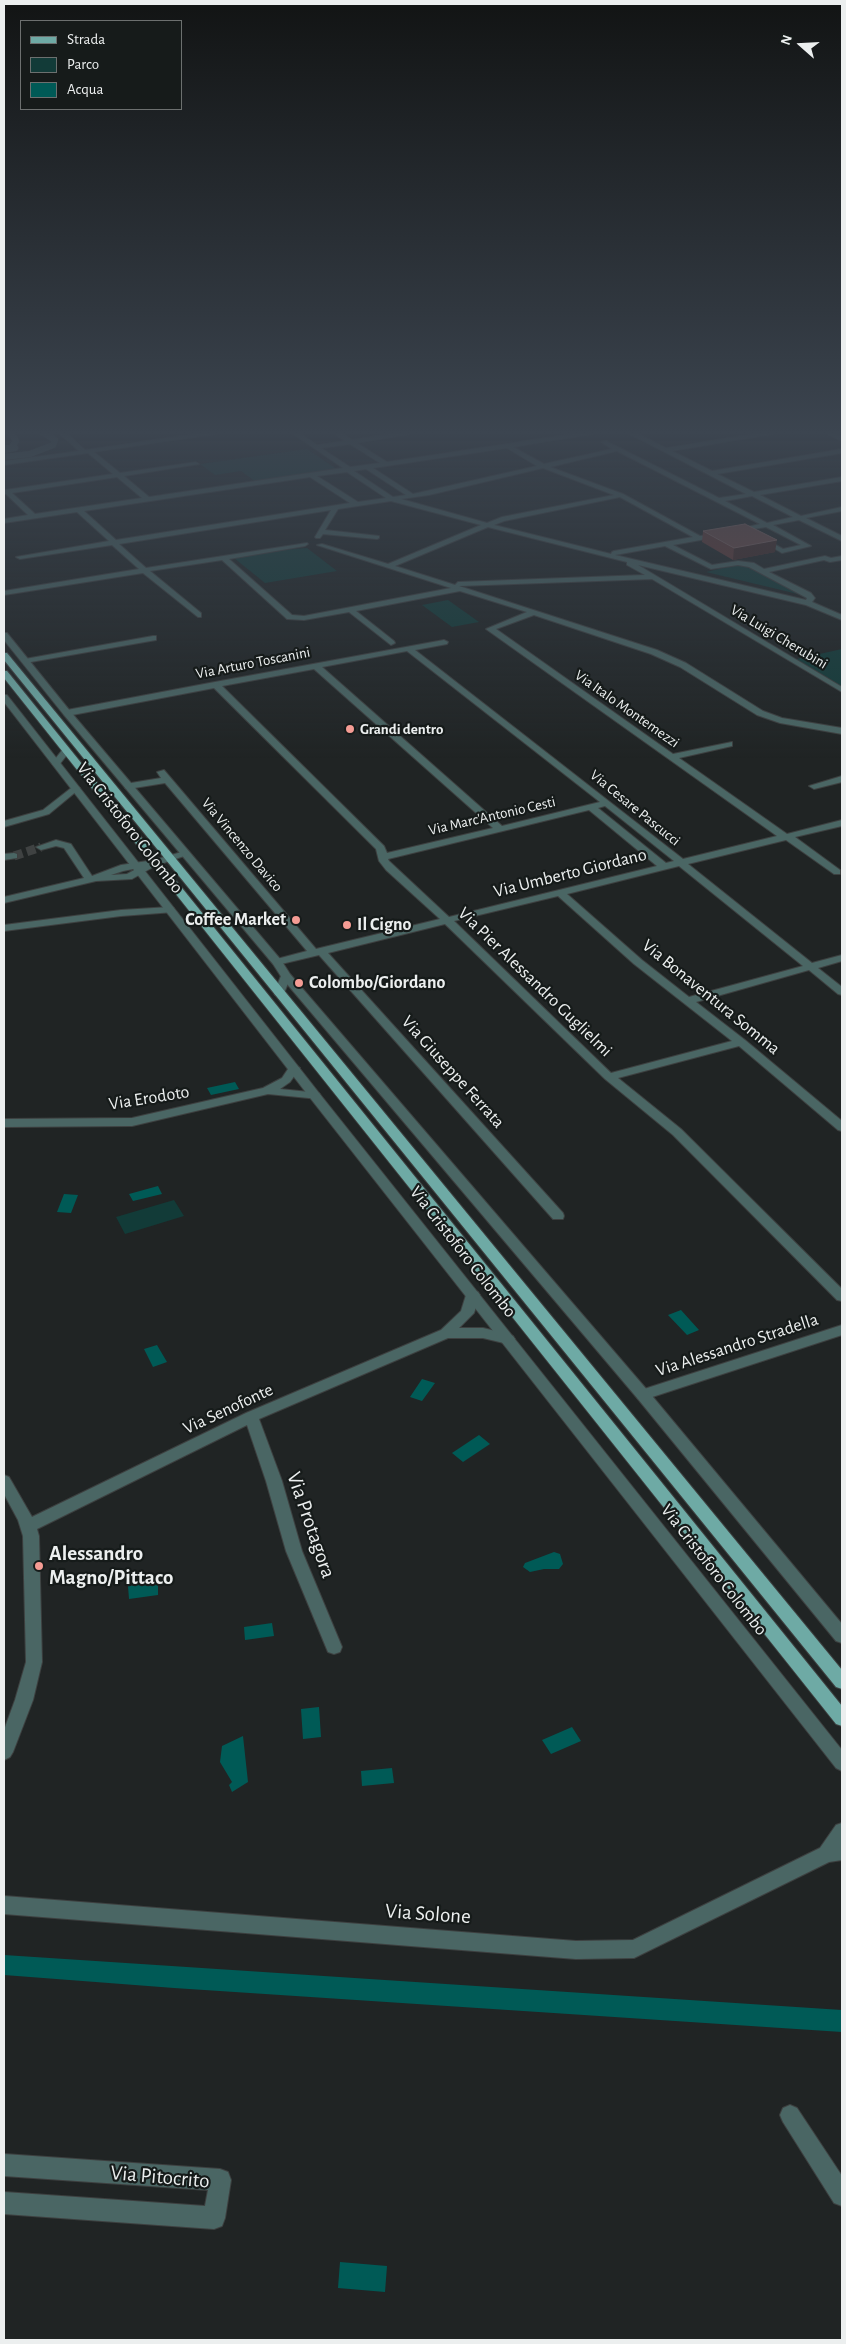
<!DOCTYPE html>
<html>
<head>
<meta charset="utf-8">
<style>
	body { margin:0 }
	#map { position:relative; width:846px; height:2344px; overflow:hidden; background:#202424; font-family:"Alegreya Sans",sans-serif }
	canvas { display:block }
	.frame { position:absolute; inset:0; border:5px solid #ecefef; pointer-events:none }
	.legend { position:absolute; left:20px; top:20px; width:162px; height:90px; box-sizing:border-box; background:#161b1a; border:1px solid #6c706f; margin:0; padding:6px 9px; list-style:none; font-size:15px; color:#ecefef }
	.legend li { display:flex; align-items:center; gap:10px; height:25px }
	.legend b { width:25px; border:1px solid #6c706f }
	.north { position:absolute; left:776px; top:20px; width:50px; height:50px; -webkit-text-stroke:4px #161b1a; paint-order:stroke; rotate:289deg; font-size:14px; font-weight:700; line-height:20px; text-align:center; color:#ecefef }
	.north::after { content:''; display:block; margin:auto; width:18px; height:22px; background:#ecefef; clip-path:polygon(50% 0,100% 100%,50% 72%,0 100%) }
</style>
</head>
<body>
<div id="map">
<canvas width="846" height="2344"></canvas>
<div class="frame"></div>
<ul class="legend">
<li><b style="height:6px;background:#6eaaa5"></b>Strada</li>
<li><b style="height:14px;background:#123b38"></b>Parco</li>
<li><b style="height:14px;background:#005a56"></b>Acqua</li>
</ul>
<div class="north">N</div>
</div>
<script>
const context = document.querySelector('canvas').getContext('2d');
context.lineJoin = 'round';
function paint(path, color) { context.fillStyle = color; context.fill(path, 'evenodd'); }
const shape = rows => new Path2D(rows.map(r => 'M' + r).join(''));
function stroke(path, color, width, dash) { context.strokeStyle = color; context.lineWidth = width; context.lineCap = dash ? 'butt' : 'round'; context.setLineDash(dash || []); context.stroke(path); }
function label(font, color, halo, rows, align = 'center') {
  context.font = font + ' "Alegreya Sans",sans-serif'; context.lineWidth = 4.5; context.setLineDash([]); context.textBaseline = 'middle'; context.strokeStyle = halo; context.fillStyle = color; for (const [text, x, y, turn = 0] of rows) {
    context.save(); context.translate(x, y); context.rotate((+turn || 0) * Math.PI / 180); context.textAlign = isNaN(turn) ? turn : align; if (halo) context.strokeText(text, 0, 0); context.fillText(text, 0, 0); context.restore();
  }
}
const green = shape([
	[307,449,338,470,256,482,241,471,215,475,200,464],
	[307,548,337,571,265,583,234,558,280,550],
	[736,565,747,566,806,596,706,572],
	[448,600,479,622,452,627,422,605],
	[842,649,842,690,792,660],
	[174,1200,184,1216,125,1234,116,1217]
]);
const water = shape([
	[235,1082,239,1089,211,1095,207,1088],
	[158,1186,162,1194,133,1201,129,1194],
	[64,1194,78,1195,71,1213,57,1212],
	[681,1310,699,1330,687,1335,668,1315],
	[157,1345,167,1362,153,1367,144,1349],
	[422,1379,435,1383,422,1401,410,1397],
	[479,1435,490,1444,463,1462,452,1453],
	[554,1552,560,1554,563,1564,559,1569,544,1569,530,1572,523,1567,525,1563],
	[158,1582,158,1595,129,1599,128,1586],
	[272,1623,274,1636,245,1640,244,1627],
	[319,1707,321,1737,303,1739,301,1709],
	[572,1727,581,1741,551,1754,542,1740],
	[243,1736,248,1782,232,1792,229,1785,232,1782,220,1762,222,1746],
	[392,1768,394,1783,362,1786,361,1771],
	[340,2262,387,2266,385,2292,338,2288]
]);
const canal = shape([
	[4,1955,842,2010,842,2032,174,1988,4,1975,4,1955]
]);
const minorTunnel = shape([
	[14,856,41,847]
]);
const pedestrian = shape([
	[10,431,16,441,12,447],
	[4,448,15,448,4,450],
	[4,457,30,454,53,445,55,440,41,431]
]);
const minor = shape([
	[57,431,64,431,85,450,216,431,234,431,94,452,120,473,196,462,199,464,124,476,149,497,343,468,289,431,296,431,317,445,345,441,331,431,339,431,352,440,408,431,425,431,357,443,387,462,592,431,609,431,513,447,544,464,612,449,601,442,606,441,719,498,746,494,624,431,632,431,666,448,773,431,789,431,672,451,712,471,842,449,842,453,717,474,754,492,842,477,842,481,760,495,801,516,842,507,842,511,806,518,842,536,842,541,799,520,773,525,811,546,782,553,758,539,763,538,783,549,801,545,766,527,735,532,735,530,760,524,617,451,550,467,623,494,700,536,719,534,719,536,717,537,673,545,712,565,738,561,754,563,764,569,825,556,831,558,842,556,842,560,830,562,824,560,769,572,811,593,815,598,812,602,842,615,842,620,806,605,638,565,842,687,842,692,652,579,459,586,657,650,686,663,763,711,782,718,842,728,842,734,780,723,757,715,680,667,651,654,534,615,496,629,673,754,732,742,732,746,679,758,787,834,842,820,842,826,795,837,840,870,840,874,834,874,786,840,688,864,812,963,842,955,842,961,818,968,842,987,842,995,838,994,809,970,696,1002,745,1040,842,1121,842,1131,838,1130,739,1046,618,1078,681,1129,842,1289,842,1301,837,1300,673,1135,605,1079,445,924,328,953,563,1213,564,1216,563,1219,553,1219,319,955,277,965,273,964,273,960,307,951,165,783,128,789,125,788,125,784,161,778,157,772,164,770,316,949,440,919,386,870,379,861,376,849,214,688,67,716,63,713,67,710,215,682,444,640,448,642,447,644,415,650,683,859,777,836,486,629,527,612,460,591,356,611,394,641,395,643,391,645,349,612,304,620,287,619,222,560,150,571,201,613,201,617,198,617,143,573,4,595,4,591,139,569,112,545,20,559,16,557,109,541,77,512,4,523,4,519,28,515,6,494,4,494,5,490,113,474,88,453,4,465,4,461,79,451,57,431],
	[350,444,380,463,350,467,321,448,350,444],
	[507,448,537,466,413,494,373,468,507,448],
	[543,468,614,495,502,517,487,523,401,499,429,495,543,468],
	[366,469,406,495,393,497,354,471,366,469],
	[347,472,386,498,358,502,317,476,347,472],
	[117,477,142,498,35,514,12,493,117,477],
	[310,477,350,503,116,540,84,511,310,477],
	[752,496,793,517,767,523,725,501,752,496],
	[620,497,693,537,614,551,612,552,611,554,494,525,504,521,620,497],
	[391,501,481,525,388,564,322,544,317,545,451,588,304,616,292,615,229,559,305,546,308,544,307,543,146,568,119,544,331,510,315,537,316,538,320,538,323,534,377,539,379,538,379,536,325,530,338,509,391,501],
	[488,527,627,562,627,565,645,575,458,582,455,585,395,566,488,527],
	[665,546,711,569,738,565,749,567,807,598,806,600,615,555,665,546],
	[407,651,600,802,502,826,322,667,407,651],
	[314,669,493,828,387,853,384,846,222,686,314,669],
	[605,806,674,861,666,863,598,808,605,806],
	[589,810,657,866,449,917,389,861,388,859,589,810],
	[679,866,803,966,689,997,642,960,567,894,679,866],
	[558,896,634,964,732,1041,611,1073,454,921,558,896],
	[822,431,830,431,842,437,842,441,822,431],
	[153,636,156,636,156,640,25,663,21,661,25,659,153,636],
	[63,749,70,751,59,765,53,765,52,763,63,749],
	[842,776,842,782,814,789,809,786,842,776],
	[75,785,80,788,78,790,49,814,4,827,4,821,43,810,75,785],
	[56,840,71,844,92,876,121,865,154,860,185,851,190,854,155,866,132,879,96,881,4,903,4,897,84,878,64,848,56,846,41,850,36,847,56,840],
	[138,868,127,874,111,875,123,871,138,868],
	[14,853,17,854,17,858,4,860,4,854,14,853],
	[170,907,174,908,174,912,121,916,4,931,4,925,121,910,170,907],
	[286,973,291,976,284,993,279,996,275,995,274,993,281,976,286,973],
	[294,1065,300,1068,290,1082,280,1089,319,1093,321,1096,319,1099,268,1094,132,1126,4,1127,4,1119,132,1118,263,1088,282,1078,290,1066,294,1065],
	[473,1290,478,1292,480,1295,474,1313,459,1328,483,1328,508,1334,513,1336,515,1339,513,1342,508,1344,483,1338,448,1338,259,1419,282,1481,302,1551,342,1647,340,1652,334,1654,328,1652,286,1551,266,1481,247,1425,37,1529,39,1536,42,1662,33,1700,13,1752,10,1757,4,1760,4,1730,15,1700,26,1662,23,1536,18,1520,4,1494,4,1475,9,1477,32,1517,246,1413,441,1330,461,1311,466,1295,468,1292,473,1290],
	[842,1325,842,1335,643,1400,638,1399,636,1395,638,1391,842,1325],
	[842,1823,842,1860,829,1862,634,1958,576,1959,4,1914,4,1896,576,1941,633,1940,820,1848,836,1825,842,1823],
	[790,2105,797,2108,842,2176,842,2206,834,2203,783,2122,780,2115,783,2108,790,2105],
	[4,2154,220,2169,228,2172,231,2180,225,2218,222,2226,214,2229,4,2214,4,2192,205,2206,208,2190,4,2176,4,2154]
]);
const tertiary = shape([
	[4,633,7,633,70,711,281,960,290,974,648,1391,842,1624,842,1643,836,1641,638,1399,282,978,273,964,64,715,4,640,4,633],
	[4,695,7,695,319,1093,842,1750,842,1771,836,1768,311,1099,4,702,4,695]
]);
const primary = shape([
	[4,653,7,653,842,1670,842,1689,836,1687,4,660,4,653],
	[4,671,7,671,842,1706,842,1726,836,1724,4,678,4,671]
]);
const wall = shape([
	[703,531,775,552,733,560,702,542]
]);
const shadedWall = shape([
	[777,540,775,552,733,560,734,548]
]);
const building = shape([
	[745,524,777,540,734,548,703,531,745,524]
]);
const markers = [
	[350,729,5,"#f59c94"],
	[296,920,5,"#f59c94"],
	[347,925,5,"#f59c94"],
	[299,983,5,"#f59c94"],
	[39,1566,5,"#f59c94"]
];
const farStreetnames = [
	["Via Luigi Cherubini",779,637,31],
	["Via Arturo Toscanini",253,663,-11],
	["Via Italo Montemezzi",627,709,35],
	["Via Cesare Pascucci",635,808,39],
	["Via Marc'Antonio Cesti",492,816,-13],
	["Via Vincenzo Davico",242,845,50]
];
const farPoinames = [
	["Grandi dentro",360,729]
];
const streetNames = [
	["Via Cristoforo Colombo",130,828,52],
	["Via Umberto Giordano",570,873,-14],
	["Via Pier Alessandro Guglielmi",535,982,44],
	["Via Bonaventura Somma",711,997,39],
	["Via Giuseppe Ferrata",453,1072,48],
	["Via Erodoto",149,1098,-9],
	["Via Cristoforo Colombo",463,1252,52],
	["Via Alessandro Stradella",737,1345,-18],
	["Via Senofonte",228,1409,-25],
	["Via Cristoforo Colombo",714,1570,52]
];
const poiNames = [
	["Coffee Market",286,920,"right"],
	["Il Cigno",357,925],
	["Colombo/Giordano",309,983]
];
const nearStreetnames = [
	["Via Protagora",311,1525,71],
	["Via Solone",428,1914,4],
	["Via Pitocrito",160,2177,5]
];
const nearPoinames = [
	["Alessandro",49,1554],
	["Magno/Pittaco",49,1578]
];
paint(green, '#123b38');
paint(water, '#005a56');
paint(canal, '#005a56');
stroke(minorTunnel, '#3f4242', 9, [9, 4.5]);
stroke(pedestrian, '#3d4040', 7);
stroke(minor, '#3d4040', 2);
stroke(tertiary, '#3d4040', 2);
stroke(primary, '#3d4040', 2);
stroke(pedestrian, '#4a6664', 6);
paint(minor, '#4a6664');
paint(tertiary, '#4a6664');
paint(primary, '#6eaaa5');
paint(wall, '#673936');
paint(shadedWall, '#452826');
paint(building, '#754c4a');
stroke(building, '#886664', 1);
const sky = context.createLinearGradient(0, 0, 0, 759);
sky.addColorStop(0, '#121414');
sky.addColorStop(0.57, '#3c4550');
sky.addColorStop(1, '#3c455000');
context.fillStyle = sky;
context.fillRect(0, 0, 846, 759);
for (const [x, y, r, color] of markers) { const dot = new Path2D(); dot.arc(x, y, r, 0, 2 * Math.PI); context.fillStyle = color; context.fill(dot); stroke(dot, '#161b1a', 2); }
label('15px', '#ecefef', '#161b1a', farStreetnames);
label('bold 15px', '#ecefef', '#161b1a', farPoinames, 'left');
label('18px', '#ecefef', '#161b1a', streetNames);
label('bold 18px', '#ecefef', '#161b1a', poiNames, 'left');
label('21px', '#ecefef', '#161b1a', nearStreetnames);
label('bold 21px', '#ecefef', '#161b1a', nearPoinames, 'left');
</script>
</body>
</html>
